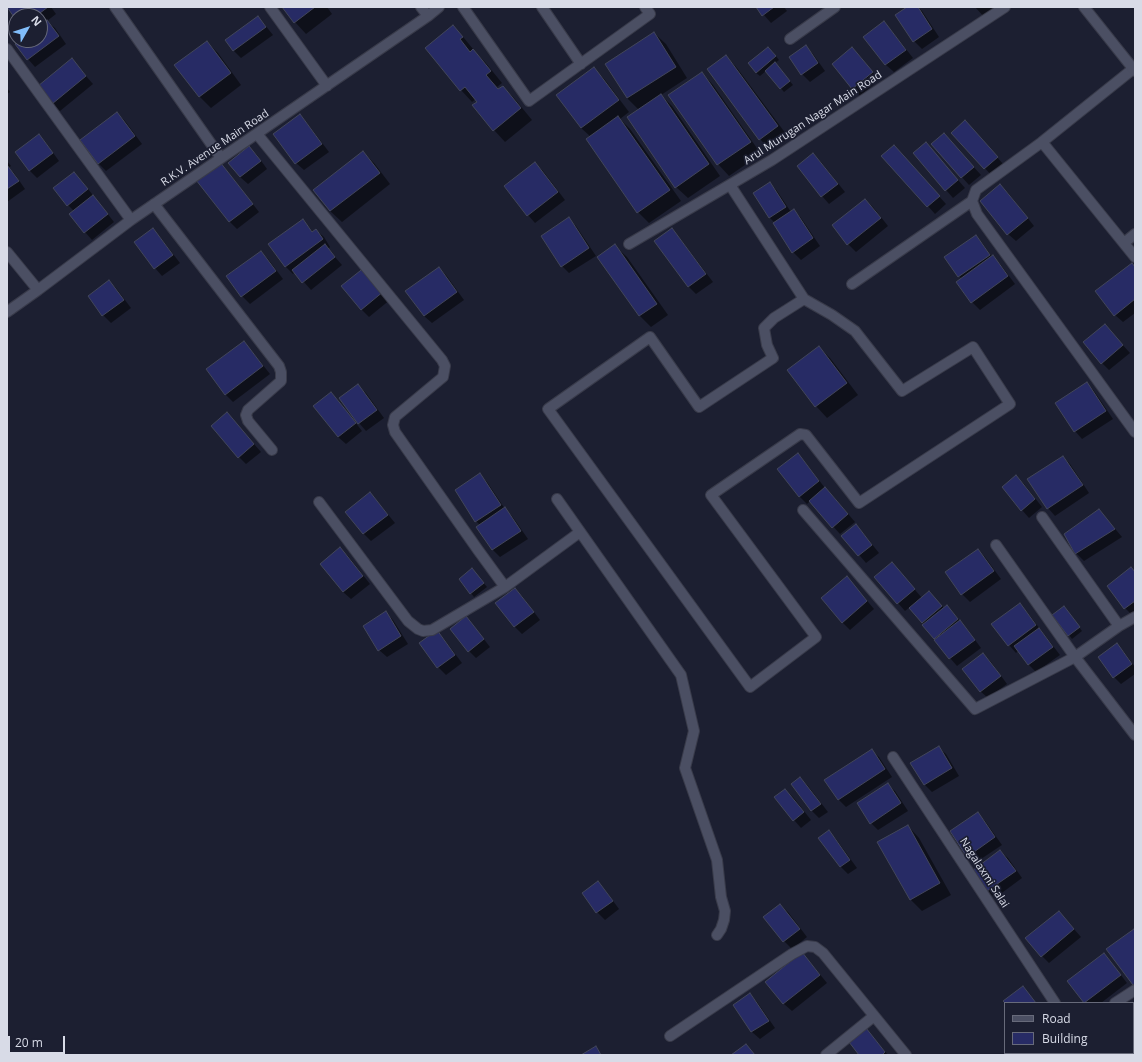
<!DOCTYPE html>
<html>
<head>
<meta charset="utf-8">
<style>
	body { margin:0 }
	#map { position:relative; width:1142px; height:1062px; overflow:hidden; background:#1c1f31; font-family:"Open Sans",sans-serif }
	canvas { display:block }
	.frame { position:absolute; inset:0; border:8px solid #d8dbe7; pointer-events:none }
	.legend { position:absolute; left:1004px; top:1002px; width:130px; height:52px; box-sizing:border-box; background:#1c1f31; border:1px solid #676a7a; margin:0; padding:5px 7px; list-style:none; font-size:12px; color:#d8dbe7 }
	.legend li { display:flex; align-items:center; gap:8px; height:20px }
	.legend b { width:20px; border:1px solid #676a7a }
	.north { position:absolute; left:8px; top:8px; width:40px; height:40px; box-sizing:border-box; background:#1c1f31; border:1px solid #676a7a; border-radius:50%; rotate:51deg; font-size:11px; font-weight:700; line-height:16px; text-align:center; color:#d8dbe7 }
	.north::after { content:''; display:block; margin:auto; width:14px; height:18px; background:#81bdfa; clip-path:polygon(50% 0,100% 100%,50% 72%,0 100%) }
	.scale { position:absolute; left:8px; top:1036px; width:57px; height:18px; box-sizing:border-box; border:2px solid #d8dbe7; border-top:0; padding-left:5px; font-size:12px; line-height:14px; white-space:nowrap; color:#d8dbe7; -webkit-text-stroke:3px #1c1f31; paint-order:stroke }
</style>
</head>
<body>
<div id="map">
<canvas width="1142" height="1062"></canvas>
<div class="frame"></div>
<ul class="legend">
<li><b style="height:5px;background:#4b4f63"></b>Road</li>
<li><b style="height:11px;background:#272b65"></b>Building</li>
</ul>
<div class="north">N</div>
<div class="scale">20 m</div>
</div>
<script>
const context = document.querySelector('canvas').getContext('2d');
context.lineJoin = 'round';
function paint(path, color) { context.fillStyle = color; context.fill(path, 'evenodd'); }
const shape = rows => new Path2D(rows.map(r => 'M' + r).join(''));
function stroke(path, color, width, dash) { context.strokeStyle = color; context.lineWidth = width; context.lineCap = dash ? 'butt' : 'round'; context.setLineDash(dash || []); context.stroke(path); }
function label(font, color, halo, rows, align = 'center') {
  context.font = font + ' "Open Sans",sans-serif'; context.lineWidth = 3.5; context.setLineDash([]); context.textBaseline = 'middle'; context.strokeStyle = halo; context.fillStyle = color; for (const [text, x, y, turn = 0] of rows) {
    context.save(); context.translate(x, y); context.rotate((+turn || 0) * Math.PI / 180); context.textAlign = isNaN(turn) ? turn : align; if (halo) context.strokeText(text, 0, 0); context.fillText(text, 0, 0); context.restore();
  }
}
const shadow = shape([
	[7,7,51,7,56,14,47,21,55,28,66,44,35,67,28,59,16,44,22,40,40,40,40,16,16,16,16,19],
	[283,7,327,7,332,14,306,34,295,22],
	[757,7,784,7,787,11,771,23],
	[909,7,918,7,922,11,939,37,922,49,914,41,896,15],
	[975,7,997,7,985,18],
	[258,17,265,25,273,35,241,58,234,51,226,40],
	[884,22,891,30,913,58,894,72,886,65,865,37],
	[453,26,464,38,473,49,472,50,485,62,502,83,497,87,500,90,503,87,514,98,532,120,505,142,494,130,473,106,478,102,476,99,472,102,461,90,426,48],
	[654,33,666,44,687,78,661,95,672,106,720,176,688,198,676,187,639,110,627,98,606,64],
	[207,42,218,53,241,85,211,108,199,96],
	[806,47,813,54,825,71,810,82,802,74,790,57],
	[852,49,860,56,879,80,860,96,853,88],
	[772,51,779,60,775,63,793,85,784,92,766,71,760,76,756,73],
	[726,56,737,68,789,138,771,151,760,139],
	[72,60,93,84,60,111,52,103],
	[594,68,605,80,629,112,620,119,630,129,681,201,649,223,638,212,591,137,581,128],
	[702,73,713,85,761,154,729,176,718,164],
	[7,88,10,92,7,94],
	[117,113,125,121,142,144,106,171,98,163],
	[300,115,307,123,329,152,304,170,296,163],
	[972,129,1004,165,992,176,953,133],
	[39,135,46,143,59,161,37,178,29,170],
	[951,142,981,175,969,185,932,144],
	[249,147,257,155,267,169,248,184,240,177],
	[933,151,965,188,953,198,914,153],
	[363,152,374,163,390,184,342,222,330,211],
	[813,154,821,162,845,192,829,204,822,196],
	[901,154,946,204,935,214,883,156],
	[7,161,11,166,8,168,14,173,25,189,7,202],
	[220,163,227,171,259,212,237,229,230,222,198,180],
	[535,163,543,171,565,200,535,223,528,215],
	[73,173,81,180,114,222,92,240,85,232,74,211,68,205],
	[770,183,777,191,791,212,794,210,801,218,820,246,801,260,793,252,775,223,769,217],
	[1000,186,1008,193,1034,226,1016,241,1008,234],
	[865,200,873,207,888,226,856,252,848,244,833,225],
	[569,219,576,226,596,256,569,273,562,266],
	[303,220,313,232,316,230,324,237,330,247,328,249,342,265,311,290,295,272,293,274,286,267,270,244],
	[153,229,160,237,180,263,162,276,155,268],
	[672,229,679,237,713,282,696,294,689,287,655,241],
	[976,236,983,244,992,257,1000,264,1015,284,980,310,972,302,958,282,962,279,959,276],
	[615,246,627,257,668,315,651,327,640,316,598,257],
	[261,252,268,259,283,279,250,304,242,296,227,276],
	[365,268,391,299,369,317,361,309],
	[439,268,446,275,464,300,432,323,424,316],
	[1135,268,1135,313,1123,322,1115,315],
	[109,281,116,288,131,308,111,323,103,315,89,296],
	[1112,333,1130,353,1109,370,1102,363],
	[244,342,251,350,270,374,233,402,225,394],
	[819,347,830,358,858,395,827,418,816,406,788,370],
	[1087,383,1094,391,1113,419,1082,439,1075,431],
	[358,386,366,393,384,418,366,431,359,423],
	[331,393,338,400,362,431,346,444,338,437],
	[234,421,261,452,246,464,239,457],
	[798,455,805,462,825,488,833,496,855,522,840,534,810,501,807,504,799,496],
	[1063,457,1070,464,1089,493,1055,516,1048,508],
	[480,475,487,482,505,509,512,516,528,539,500,557,493,550,477,527,480,525,476,521],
	[1016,477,1024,484,1042,507,1029,518,1022,510],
	[370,493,377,501,395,523,371,541,364,534,346,512],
	[1106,518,1122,537,1084,561,1076,553],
	[863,533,879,553,866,563,843,536],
	[340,549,348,556,370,584,351,599,343,592,321,564],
	[978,550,985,557,1001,579,970,602,962,594],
	[892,563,922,598,929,592,944,608,947,606,967,629,981,648,957,666,950,658,924,624,910,607,905,611,876,578],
	[1135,572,1135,614,1133,616,1125,608,1108,586],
	[475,573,487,587,474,597,460,579],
	[854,585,874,609,850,630,842,622],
	[514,589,522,596,540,620,522,634,515,627,496,603],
	[1019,604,1027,612,1060,655,1036,672,1029,665,1018,651,1016,653,1009,645],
	[1067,611,1082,631,1072,639,1069,635],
	[386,613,393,620,408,644,387,657,379,650],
	[466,617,473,625,490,647,476,658,469,651],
	[437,631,444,639,462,663,446,675,438,667,421,644],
	[1116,644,1124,652,1135,667,1135,674,1121,684,1114,677],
	[983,654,991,662,1007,684,988,698,980,691],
	[938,747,946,754,959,776,932,792,925,785,912,763],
	[871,750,879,757,892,777,846,807,839,800,826,780],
	[800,778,808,786,828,812,819,818,812,811,792,785],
	[887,784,895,791,908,811,878,830,871,823],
	[785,790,793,797,811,820,801,828,794,820],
	[978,814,985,821,1002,845,975,863,968,856],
	[908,826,919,838,951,895,922,911,911,900,879,842],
	[829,832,836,839,857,868,848,874,841,867],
	[1000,851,1008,858,1022,878,995,898,988,891,973,871],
	[598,882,605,890,619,909,605,920,597,912],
	[780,905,788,912,807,937,792,949,784,941,765,917],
	[1059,912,1081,937,1049,963,1042,956],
	[802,953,809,961,827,983,792,1011,784,1004,766,982],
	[1104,954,1111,962,1127,983,1101,1003,1085,1003,1068,981],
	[750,994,757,1002,775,1028,760,1039,752,1032,734,1005],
	[1133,1030,1135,1032,1135,1055,1112,1055,1111,1053,1133,1053],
	[873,1037,888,1055,861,1055]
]);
const building = shape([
	[7,7,48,7,36,16,16,16,16,20,7,7],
	[282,7,315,7,294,23,282,7],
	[756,7,774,7,762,16,756,7],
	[907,7,918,7,932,29,913,42,895,15,907,7],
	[258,16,266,27,233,51,225,40,258,16],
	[47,20,59,36,27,60,15,44,20,40,40,40,40,25,47,20],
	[884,21,906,50,885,65,863,37,884,21],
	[453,25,463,37,460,39,470,52,473,49,491,71,486,75,498,89,503,86,521,108,493,131,472,105,477,102,465,87,460,91,425,48,453,25],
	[654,32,676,67,627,98,605,64,654,32],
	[207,41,231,73,199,97,174,65,207,41],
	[806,45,818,63,801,75,789,57,806,45],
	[768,47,776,56,756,73,748,63,768,47],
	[852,47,873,72,852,89,832,64,852,47],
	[726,55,778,126,759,140,707,69,726,55],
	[72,58,86,76,52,104,38,86,72,58],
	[775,62,790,81,780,89,765,71,775,62],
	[594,67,619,100,581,128,556,95,594,67],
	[702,72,751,142,717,165,668,95,702,72],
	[661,94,709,164,675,188,627,117,661,94],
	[117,112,135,136,98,164,80,140,117,112],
	[300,114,322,144,295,164,273,134,300,114],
	[618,116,670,190,637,213,586,139,618,116],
	[965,120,998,157,984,169,951,133,965,120],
	[944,133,974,167,961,178,931,144,944,133],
	[39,134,53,153,29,171,15,152,39,134],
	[926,142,958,180,945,191,913,153,926,142],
	[894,145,940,196,927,207,881,156,894,145],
	[249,146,261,161,240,177,228,163,249,146],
	[363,151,380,173,330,211,313,190,363,151],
	[813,153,838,184,821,197,797,166,813,153],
	[220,162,253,204,229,222,196,180,220,162],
	[535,162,558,192,527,216,504,186,535,162],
	[7,165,19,181,7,189,7,165],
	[74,172,88,189,67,206,53,188,74,172],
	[770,182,786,207,769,218,753,193,770,182],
	[1000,184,1028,218,1007,235,980,201,1000,184],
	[93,195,108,214,84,233,69,214,93,195],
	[865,199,881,218,847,245,832,225,865,199],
	[794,209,813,238,792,253,773,223,794,209],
	[569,217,589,248,561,267,541,236,569,217],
	[303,219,312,232,316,229,323,239,285,267,268,244,303,219],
	[153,228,173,255,154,269,134,242,153,228],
	[672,228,706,274,688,287,654,241,672,228],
	[976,235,990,255,958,277,944,257,976,235],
	[325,244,335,257,302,283,292,270,325,244],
	[615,244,657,304,639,316,597,257,615,244],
	[261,251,276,271,241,297,226,276,261,251],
	[993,255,1008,276,971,303,956,282,993,255],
	[1132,263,1135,267,1135,299,1114,316,1095,291,1132,263],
	[365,267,384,291,361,310,341,286,365,267],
	[439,267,457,292,424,316,405,291,439,267],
	[109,280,124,300,102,316,88,296,109,280],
	[1105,324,1123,345,1101,364,1083,342,1105,324],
	[244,341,263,366,225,395,206,369,244,341],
	[819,346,847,383,815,407,787,370,819,346],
	[1087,382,1106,411,1074,432,1055,403,1087,382],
	[358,384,377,410,358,424,339,398,358,384],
	[331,392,356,423,338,437,313,406,331,392],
	[227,412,254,444,238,458,211,426,227,412],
	[798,453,819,481,799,497,777,469,798,453],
	[1063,456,1083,485,1047,509,1027,479,1063,456],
	[480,473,501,505,475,522,455,490,480,473],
	[1016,475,1035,499,1021,511,1002,487,1016,475],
	[825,487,848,514,832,528,809,501,825,487],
	[370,492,388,515,363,534,345,512,370,492],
	[505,507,521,531,492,550,476,527,505,507],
	[1099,509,1115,529,1075,554,1064,534,1099,509],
	[856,524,872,545,858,556,841,536,856,524],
	[340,547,363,576,343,592,320,564,340,547],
	[978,549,994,571,961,595,945,572,978,549],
	[892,562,915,589,897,604,874,577,892,562],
	[1131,567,1135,572,1135,601,1124,609,1107,586,1131,567],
	[472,568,484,583,470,594,459,579,472,568],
	[847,576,867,601,842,623,821,598,847,576],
	[515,588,534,612,514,627,495,603,515,588],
	[929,591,942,606,922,623,909,608,929,591],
	[1020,603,1036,625,1008,646,991,624,1020,603],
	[947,605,958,619,934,639,922,625,947,605],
	[1064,606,1080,627,1068,636,1052,615,1064,606],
	[386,611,401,636,378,651,363,626,386,611],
	[466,616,484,639,468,652,450,629,466,616],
	[960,620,975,640,949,659,934,640,960,620],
	[1039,628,1053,647,1028,665,1014,646,1039,628],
	[437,630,455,655,437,668,419,643,437,630],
	[1117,643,1132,664,1113,678,1098,657,1117,643],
	[983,653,1001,676,980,692,962,669,983,653],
	[939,746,952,768,924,785,910,763,939,746],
	[872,749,885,769,838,800,824,780,872,749],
	[800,777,821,804,811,811,791,784,800,777],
	[888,783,901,803,870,824,857,803,888,783],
	[785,789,804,812,793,821,774,797,785,789],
	[978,812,995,837,967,857,950,831,978,812],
	[908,825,940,883,910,900,877,842,908,825],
	[829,830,850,860,840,867,818,838,829,830],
	[1000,850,1016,871,987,891,972,871,1000,850],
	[598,881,613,901,596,913,582,893,598,881],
	[780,904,800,929,783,942,763,917,780,904],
	[1059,911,1074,929,1041,957,1025,938,1059,911],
	[1134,929,1135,931,1135,983,1133,985,1106,949,1134,929],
	[802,952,820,975,783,1004,765,982,802,952],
	[1104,953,1121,975,1084,1003,1067,981,1104,953],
	[1023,986,1036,1003,1005,1003,1003,1001,1023,986],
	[750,993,769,1021,751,1032,733,1005,750,993],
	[866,1028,885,1052,882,1055,859,1055,849,1042,866,1028],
	[746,1044,755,1055,731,1055,746,1044],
	[596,1046,601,1055,581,1055,596,1046],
	[1059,1053,1081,1053,1082,1055,1061,1055,1059,1053]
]);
const street = shape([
	[115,7,221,158],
	[270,7,327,86],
	[421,7,428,16],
	[463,7,529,101,650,14,645,7],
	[542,7,581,64],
	[790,39,835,7],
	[7,49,131,220],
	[257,134,442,360,445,366,443,377,395,417,393,425,395,432,478,550,505,587],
	[1042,142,1135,257],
	[730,185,804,299,832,315,855,331,902,391,973,347,1010,404,859,503,806,435,800,434,711,495,816,637,750,687,548,409,650,337,699,407,773,358,767,345,764,328,774,318,804,299],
	[972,201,977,214,1135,432],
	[154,204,279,366,281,372,281,381,248,410,246,415,248,421,272,450],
	[1124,243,1135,234],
	[629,244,772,160,1005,7],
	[7,252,38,290],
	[852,284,972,201,976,190,1042,142,1133,69],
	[7,312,38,290,131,220,428,16,439,7],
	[557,499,681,675,694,731,685,768,717,860,721,897,725,911,724,920,721,929,717,935],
	[319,502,408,621,418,629,423,631,432,630,505,587,580,532],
	[803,510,975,709,1075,657,1119,626,1135,617],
	[1042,517,1119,626],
	[996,545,1075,657,1135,735],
	[893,757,1055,1003],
	[1115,1003,1135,990],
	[670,1036,792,954,807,946,815,947,823,953,906,1055],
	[1092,1053,1094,1055],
	[826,1055,874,1016],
	[1043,1055,1046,1053]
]);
const secondary = shape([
	[1084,7,1135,71]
]);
const streetNames = [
	["Arul Murugan Nagar Main Road",813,118,-33],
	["R.K.V. Avenue Main Road",215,148,-34],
	["Nagalaxmi Salai",984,873,57]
];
paint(shadow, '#0007');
paint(building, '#272b65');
stroke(building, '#42465a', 1);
stroke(street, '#393b4a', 12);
stroke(secondary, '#393b4a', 12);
stroke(street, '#4b4f63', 10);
stroke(secondary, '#4b4f63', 10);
label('11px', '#d8dbe7', '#1c1f31', streetNames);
</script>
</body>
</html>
